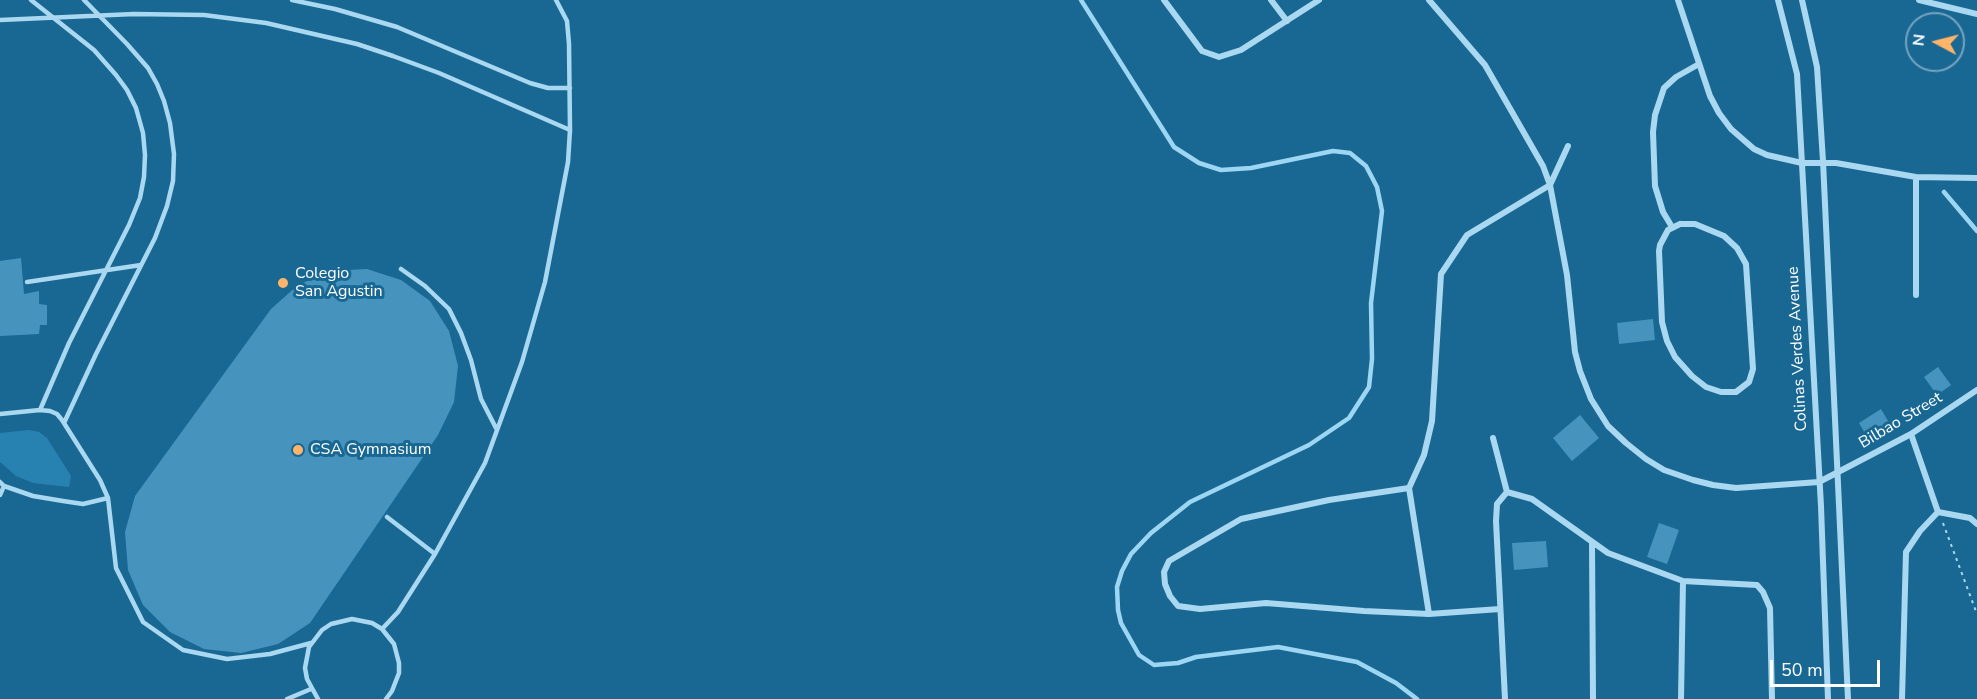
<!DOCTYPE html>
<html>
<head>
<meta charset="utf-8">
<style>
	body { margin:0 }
	#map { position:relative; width:1977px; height:699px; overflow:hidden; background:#196894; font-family:"Nunito Sans",sans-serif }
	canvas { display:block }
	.north { position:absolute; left:1905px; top:12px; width:60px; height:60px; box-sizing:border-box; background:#196894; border:2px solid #75a4bf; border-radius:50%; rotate:277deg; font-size:16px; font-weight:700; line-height:24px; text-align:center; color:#fff }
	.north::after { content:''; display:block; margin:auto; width:21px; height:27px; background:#ffb569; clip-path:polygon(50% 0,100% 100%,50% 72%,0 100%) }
	.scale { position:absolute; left:1770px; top:660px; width:110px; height:27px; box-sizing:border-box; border:3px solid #fff; border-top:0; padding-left:8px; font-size:18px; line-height:21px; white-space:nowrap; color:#fff; -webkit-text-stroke:4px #196894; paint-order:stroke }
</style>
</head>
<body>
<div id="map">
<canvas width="1977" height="699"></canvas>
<div class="north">N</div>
<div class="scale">50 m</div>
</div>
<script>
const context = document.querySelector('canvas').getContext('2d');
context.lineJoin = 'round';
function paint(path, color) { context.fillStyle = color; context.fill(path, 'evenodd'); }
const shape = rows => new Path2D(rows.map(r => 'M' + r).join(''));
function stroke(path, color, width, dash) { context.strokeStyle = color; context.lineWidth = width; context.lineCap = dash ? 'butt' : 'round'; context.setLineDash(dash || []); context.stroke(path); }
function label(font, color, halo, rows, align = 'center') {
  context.font = font + ' "Nunito Sans",sans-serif'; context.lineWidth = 6; context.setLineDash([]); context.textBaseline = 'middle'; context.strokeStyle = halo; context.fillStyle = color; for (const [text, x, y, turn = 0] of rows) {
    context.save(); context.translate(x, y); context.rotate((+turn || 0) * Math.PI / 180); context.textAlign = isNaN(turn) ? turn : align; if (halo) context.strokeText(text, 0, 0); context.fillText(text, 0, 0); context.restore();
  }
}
const green = shape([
	[29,430,39,432,47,438,71,476,69,487,33,483,16,476,0,462,0,433]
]);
const stream = shape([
	[1081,0,1174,147,1199,163,1221,170,1251,168,1333,151,1350,153,1366,166,1377,187,1382,211,1371,303,1372,359,1369,387,1349,418,1309,445,1190,502,1151,533,1131,554,1122,571,1117,587,1118,610,1121,623,1139,655,1154,665,1178,663,1196,657,1278,647,1357,662,1396,683,1417,699],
	[1944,192,1977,231]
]);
const building = shape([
	[21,258,24,294,39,291,39,304,47,305,47,325,40,325,39,334,0,336,0,261],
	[367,269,401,280,430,301,449,331,458,366,454,402,438,435,310,623,278,644,241,653,204,649,170,632,143,605,128,570,125,532,135,496,271,309,298,285,331,271],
	[1653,319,1655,340,1619,344,1617,323],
	[1938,367,1951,385,1937,395,1924,377],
	[1881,409,1891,426,1869,440,1859,423],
	[1580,415,1599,438,1572,461,1553,438],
	[1659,523,1679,530,1667,564,1647,557],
	[1546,541,1548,567,1514,570,1512,543]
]);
const path = shape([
	[1943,523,1977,614]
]);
const service = shape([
	[31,0,94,50,116,75,127,90,136,108,143,133,145,155,144,177,140,198,129,225,69,343,40,410],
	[292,0,335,9,397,27,530,83,548,88,570,88],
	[0,20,134,14,204,15,266,23,357,44,393,56,439,73,570,130],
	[401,269,425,286,449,309,461,333,471,360,481,399,497,430],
	[27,282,141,265],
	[0,414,40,410,50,411,57,414,62,420,100,480,108,498,116,568,143,622,183,650,227,659,270,654,311,643],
	[64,423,96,354,155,238,167,206,173,181,174,154,170,123,164,101,157,84,148,68,127,44,84,0],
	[0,482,4,486,33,496,63,501,83,504,108,498],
	[0,495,4,486],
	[387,517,435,554],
	[382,629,398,612,435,554,485,463,522,362,545,282,568,162,570,130,569,44,567,21,556,0],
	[287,699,311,689],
	[318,699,307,679,305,668,309,647,322,630,331,624,352,619,372,623,382,629,394,644,399,663,399,673,392,691,386,699]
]);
const minor = shape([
	[1164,0,1202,51,1219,57,1241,50,1319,0],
	[1271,0,1287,21],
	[1429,0,1485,65,1543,166,1550,185,1467,235,1441,274,1432,421,1424,455,1409,488,1329,500,1241,519,1169,561,1164,572,1165,584,1170,596,1178,606,1200,609,1266,603,1364,611,1429,614,1500,609],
	[1678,0,1710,96,1719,113,1731,129,1754,149,1767,155,1802,163,1836,163,1916,177,1977,178],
	[1778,0,1797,74,1821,506,1828,699],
	[1802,0,1817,67,1823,161,1848,699],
	[1919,0,1977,14],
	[1568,146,1550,185,1567,275,1575,352,1580,371,1591,399,1608,426,1626,443,1646,459,1664,470,1693,480,1713,485,1736,488,1819,482,1911,434,1977,390],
	[1680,224,1695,224,1724,236,1737,248,1746,264,1753,369,1749,382,1736,392,1721,392,1706,387,1692,376,1675,357,1667,341,1662,322,1659,251,1660,245,1668,230,1680,224],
	[1672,227,1663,212,1655,186,1653,132,1655,115,1664,88,1676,77,1699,64],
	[1916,295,1916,177],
	[1911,434,1938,512],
	[1493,438,1507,492,1532,499,1608,553,1683,581,1757,585,1763,592,1770,608,1772,699],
	[1409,488,1429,614],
	[1592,543,1593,699],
	[1505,699,1496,521,1497,504,1507,492],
	[1681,699,1683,581],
	[1902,699,1906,552,1920,531,1938,512,1970,518,1977,524]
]);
const markers = [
	[283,283,6,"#ffb569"],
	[298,450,6,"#ffb569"]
];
const poiNames = [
	["Colegio",295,274],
	["San Agustin",295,292],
	["CSA Gymnasium",310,450]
];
const streetNames = [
	["Colinas Verdes Avenue",1798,349,-93],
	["Bilbao Street",1901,421,-31]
];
paint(green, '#2882b1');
stroke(stream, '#9dd6f2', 4.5);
paint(building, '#4694be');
stroke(path, '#aad8f0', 2, [3, 4.5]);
stroke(service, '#aad8f0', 4.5);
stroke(minor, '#aad8f0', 6);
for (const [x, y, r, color] of markers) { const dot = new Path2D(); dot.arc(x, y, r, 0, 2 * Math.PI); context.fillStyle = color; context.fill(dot); stroke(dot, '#196894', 2); }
label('16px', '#fff', '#196894', poiNames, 'left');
label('16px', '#fff', '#196894', streetNames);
</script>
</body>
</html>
